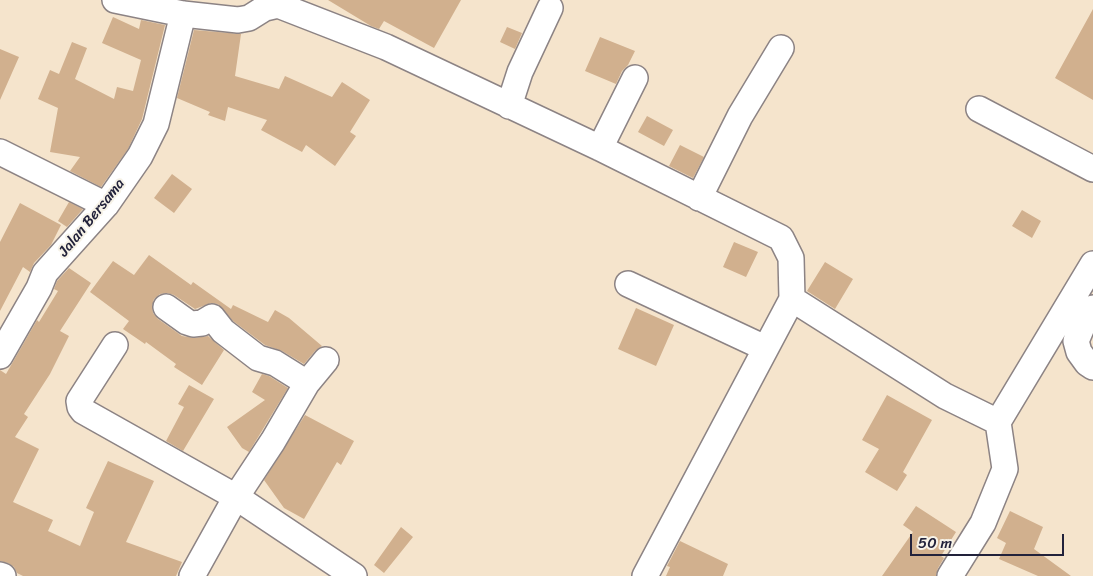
<!DOCTYPE html>
<html>
<head>
<meta charset="utf-8">
<style>
	body { margin:0 }
	#map { position:relative; width:1093px; height:576px; overflow:hidden; background:#f5e4cc; font-family:Sriracha,sans-serif }
	canvas { display:block }
	.scale { position:absolute; left:910px; top:534px; width:154px; height:22px; box-sizing:border-box; border:2px solid #22223b; border-top:0; padding-left:6px; font-size:15px; line-height:18px; white-space:nowrap; color:#22223b; -webkit-text-stroke:4px #f7f3e8; paint-order:stroke }
</style>
</head>
<body>
<div id="map">
<canvas width="1093" height="576"></canvas>
<div class="scale">50 m</div>
</div>
<script>
const context = document.querySelector('canvas').getContext('2d');
context.lineJoin = 'round';
function paint(path, color) { context.fillStyle = color; context.fill(path, 'evenodd'); }
const shape = rows => new Path2D(rows.map(r => 'M' + r).join(''));
function stroke(path, color, width, dash) { context.strokeStyle = color; context.lineWidth = width; context.lineCap = dash ? 'butt' : 'round'; context.setLineDash(dash || []); context.stroke(path); }
function label(font, color, halo, rows, align = 'center') {
  context.font = font + ' Sriracha,sans-serif'; context.lineWidth = 4; context.setLineDash([]); context.textBaseline = 'middle'; context.strokeStyle = halo; context.fillStyle = color; for (const [text, x, y, turn = 0] of rows) {
    context.save(); context.translate(x, y); context.rotate((+turn || 0) * Math.PI / 180); context.textAlign = isNaN(turn) ? turn : align; if (halo) context.strokeText(text, 0, 0); context.fillText(text, 0, 0); context.restore();
  }
}
const building = shape([
	[328,0,461,0,434,48,384,21,379,29,371,26],
	[1093,9,1093,100,1055,78],
	[113,17,139,29,141,20,165,25,142,119,128,149,101,187,70,171,80,157,50,152,58,108,38,99,50,70,59,74,72,42,87,48,75,79,114,99,117,87,133,91,141,60,102,43],
	[507,27,522,33,515,49,500,42],
	[194,30,241,34,235,76,279,89,285,76,332,97,342,82,370,100,350,132,356,136,335,166,306,145,302,152,261,130,267,120,228,107,225,121,208,115,210,112,177,98],
	[600,37,635,51,628,65,622,71,616,84,585,71],
	[0,49,19,57,0,100],
	[647,116,673,130,664,146,638,132],
	[680,145,704,157,693,178,669,166],
	[172,174,192,189,174,213,154,198],
	[69,202,83,209,67,227,58,221],
	[20,203,61,225,51,245,34,263,30,272,23,267,0,311,0,242],
	[1022,210,1041,221,1032,238,1012,226],
	[734,242,758,252,746,277,723,267],
	[149,255,191,285,193,282,231,309,233,305,268,322,275,310,289,318,322,346,315,351,304,364,282,351,265,345,233,321,218,304,211,303,195,309,174,295,167,293,160,294,154,299,152,306,153,313,158,319,182,336,194,338,208,336,224,350,202,385,174,367,176,364,146,342,145,344,123,329,129,321,90,292,113,261,134,275],
	[825,262,853,279,835,309,807,291],
	[69,268,91,283,60,331,69,336,50,374,24,414,28,417,15,437,39,449,13,502,53,520,48,531,80,546,94,512,86,508,108,461,154,481,126,542,182,562,176,576,23,576,17,573,14,567,8,563,0,561,0,370,6,374,37,320,39,322,58,291,54,289,57,281],
	[636,308,674,325,656,366,618,349],
	[262,374,269,376,288,388,249,452,242,448,227,427,265,400,252,392],
	[189,385,214,399,183,451,166,441,184,407,178,404],
	[887,395,932,420,903,472,907,475,897,491,865,472,879,449,862,440],
	[305,415,354,441,341,465,337,462,304,519,284,508,264,480],
	[916,506,956,532,941,556,944,558,938,568,936,576,882,576,913,532,903,525],
	[1010,511,1043,527,1034,549,1071,576,1038,576,999,559,1006,543,997,538],
	[401,527,413,537,384,573,374,565],
	[680,541,728,564,723,576,666,576,670,567,667,566]
]);
const street = shape([
	[115,0,183,14,238,20,249,18,265,8,278,5,386,47,600,148,781,238,791,258,792,299,645,576],
	[509,106,520,72,550,8],
	[979,109,1093,169],
	[600,148,635,78],
	[0,152,106,205],
	[699,198,740,116,781,48],
	[628,284,765,348],
	[792,299,945,396,998,422],
	[166,307,187,322,193,324,202,323,212,317,223,331,258,358,275,363,307,383],
	[1093,308,1082,327,1076,341,1079,352,1087,363,1093,367],
	[115,345,79,401,80,407,83,411,236,497,273,441,307,383,326,360],
	[0,356,39,288,45,273,106,205,140,156,156,124,183,14],
	[998,422,1093,264],
	[0,575,3,576],
	[192,576,236,497,354,576],
	[950,576,983,523,1005,469,998,422]
]);
const streetNames = [
	["Jalan Bersama",92,218,-51]
];
paint(building, '#d1b08e');
stroke(street, '#8c8384', 28);
stroke(street, '#fff', 25);
label('15px', '#22223b', '#f7f3e8', streetNames);
</script>
</body>
</html>
